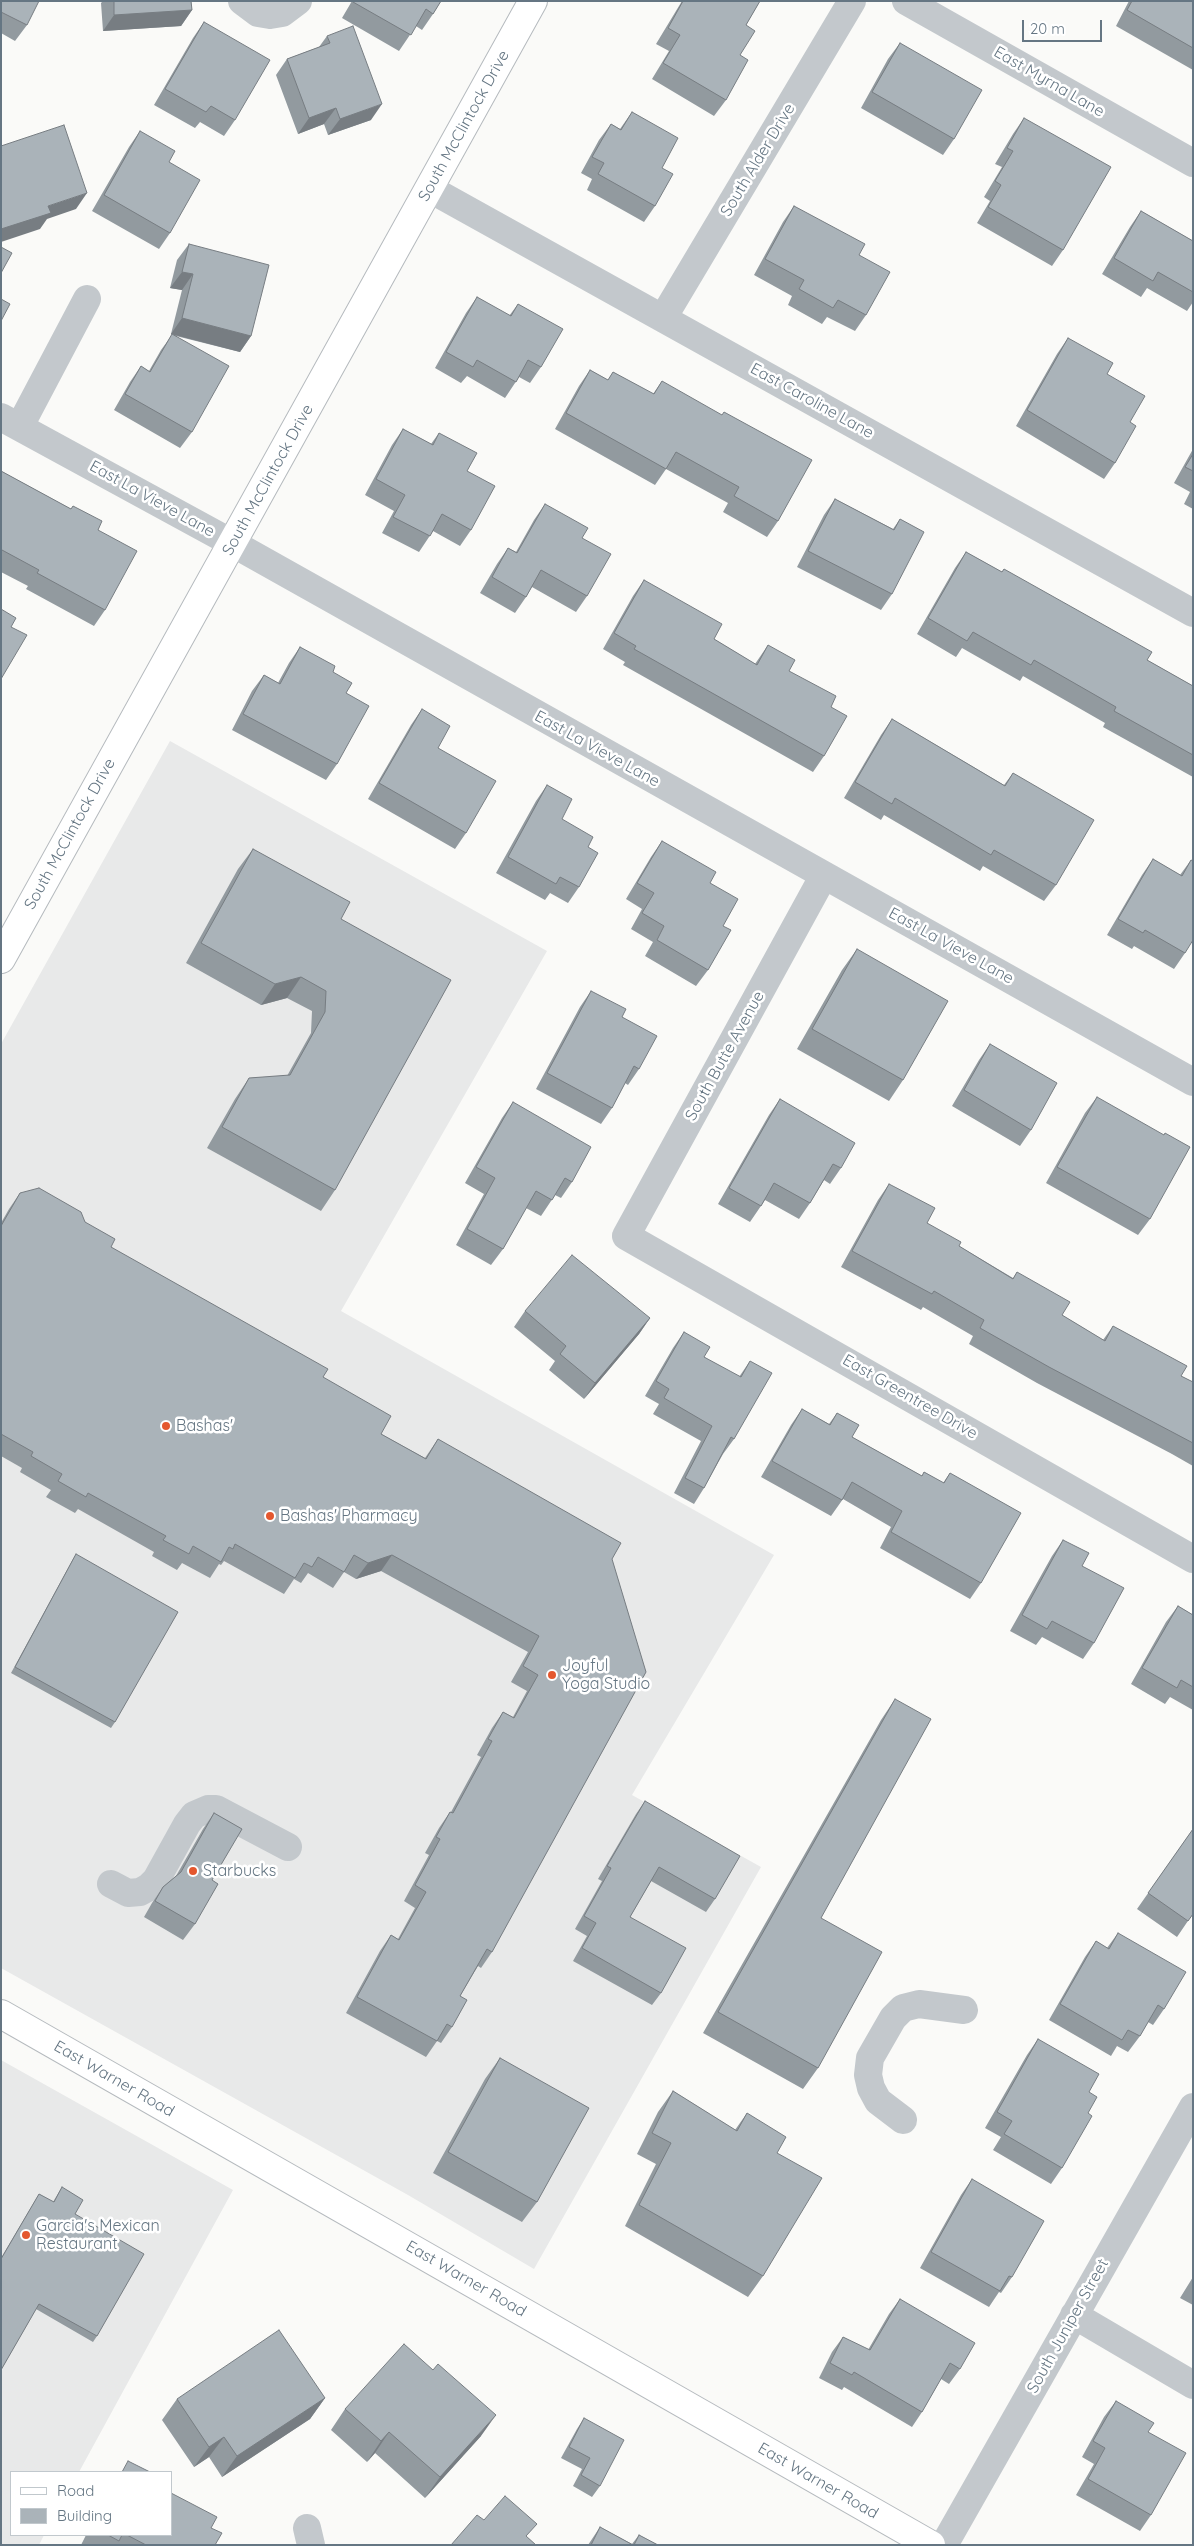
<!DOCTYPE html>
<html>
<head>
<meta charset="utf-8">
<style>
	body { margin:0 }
	#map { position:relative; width:1194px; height:2546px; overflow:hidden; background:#fafaf8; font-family:Quicksand,sans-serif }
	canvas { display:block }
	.frame { position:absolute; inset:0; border:2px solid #657683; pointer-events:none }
	.legend { position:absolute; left:10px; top:2471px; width:162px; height:65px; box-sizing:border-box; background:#fff; border:1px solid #c1c8cd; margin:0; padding:6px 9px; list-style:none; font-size:15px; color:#657683 }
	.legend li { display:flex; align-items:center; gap:10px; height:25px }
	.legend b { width:25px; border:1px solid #c1c8cd }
	.scale { position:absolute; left:1022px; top:20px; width:80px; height:22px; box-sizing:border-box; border:2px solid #657683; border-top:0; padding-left:6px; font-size:15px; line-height:18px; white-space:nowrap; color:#657683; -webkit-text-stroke:4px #fff; paint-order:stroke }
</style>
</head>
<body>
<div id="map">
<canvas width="1194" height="2546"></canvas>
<div class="frame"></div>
<ul class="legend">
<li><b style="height:6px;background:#fff"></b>Road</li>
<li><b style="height:14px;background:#aab3b9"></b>Building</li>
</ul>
<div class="scale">20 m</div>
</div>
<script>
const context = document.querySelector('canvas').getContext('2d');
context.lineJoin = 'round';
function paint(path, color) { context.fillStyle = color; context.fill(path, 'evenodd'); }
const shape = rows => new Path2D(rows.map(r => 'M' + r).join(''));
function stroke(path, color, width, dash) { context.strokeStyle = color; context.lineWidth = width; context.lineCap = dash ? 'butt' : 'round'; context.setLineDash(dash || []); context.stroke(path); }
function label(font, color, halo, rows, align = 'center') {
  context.font = font + ' Quicksand,sans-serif'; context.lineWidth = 5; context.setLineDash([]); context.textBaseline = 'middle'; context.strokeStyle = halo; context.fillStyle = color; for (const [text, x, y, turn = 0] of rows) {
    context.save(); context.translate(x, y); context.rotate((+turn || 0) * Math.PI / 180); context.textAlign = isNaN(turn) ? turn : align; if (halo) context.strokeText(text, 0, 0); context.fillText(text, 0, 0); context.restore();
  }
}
const built = shape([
	[170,741,547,951,341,1311,774,1555,632,1795,761,1867,534,2269,408,2195,1,1968,1,1044],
	[1,2060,233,2190,79,2472,11,2472,11,2535,44,2535,39,2545,1,2545]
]);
const minor = shape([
	[242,1,258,13,270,15,282,13,298,1],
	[906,1,1193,163],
	[430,189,1193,613],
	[663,318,852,1],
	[1,417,232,543,1193,1082],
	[20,426,87,299],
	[824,875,626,1236,1193,1559],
	[111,1884,128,1893,140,1892,149,1887,156,1880,187,1824,194,1815,208,1809,216,1809,288,1847],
	[903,2120,878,2101,871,2088,868,2075,870,2058,893,2018,903,2008,919,2004,964,2010],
	[1074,2315,1193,2385],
	[307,2528,311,2545],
	[944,2545,1193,2107]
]);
const major = shape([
	[1,959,533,1],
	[1,2014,931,2545]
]);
const wall = shape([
	[1,1,27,25,15,41,1,33],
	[103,1,191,1,192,10,181,26,103,31,101,3],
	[352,1,441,1,433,14,422,30,416,26,399,51,342,18],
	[682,1,760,1,746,25,726,100,714,116,652,79,669,51,656,44],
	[1129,1,1193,1,1193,70,1116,26],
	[204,22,235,120,224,136,200,122,195,128,154,105,193,38],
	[327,36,371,120,328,135,324,124,298,134,276,75,287,59,319,47],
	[900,43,954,139,943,155,861,108,888,59],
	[632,112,662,168,655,206,644,222,587,190,592,179,581,173,599,140,611,124,620,129],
	[1024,118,1063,250,1052,266,977,223,990,201,984,197,1002,167,995,164,1013,134],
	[140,131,169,162,170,233,159,249,92,211,129,147],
	[794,206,859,255,866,315,855,331,827,317,822,324,788,305,792,296,754,275,783,222],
	[1141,211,1193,241,1193,302,1187,311,1147,288,1141,297,1102,274,1130,227],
	[189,244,251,336,240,352,176,336,192,432,180,448,114,410,130,382,141,366,149,371,161,350,172,335,171,334,182,290,170,288,177,260],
	[477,297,509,316,518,304,541,367,530,383,519,377,505,398,467,376,461,383,435,368,466,313],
	[1068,338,1130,422,1115,463,1104,479,1016,426,1057,354],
	[590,370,608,380,613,372,653,394,662,381,778,521,767,537,723,512,728,503,666,469,655,485,555,429,579,386],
	[403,429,431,444,439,433,467,471,471,530,460,546,433,531,419,552,382,533,394,511,365,495,392,445],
	[1193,449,1193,509,1184,504,1190,492,1174,483],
	[1,471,71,509,73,506,98,530,105,610,94,626,26,589,28,586,1,572],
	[835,499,893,529,900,519,892,594,881,610,797,567,824,515],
	[545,504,582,538,587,596,576,612,532,587,526,597,515,613,480,593,497,564,508,548,516,552,534,520],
	[966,552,1002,572,1004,569,1147,660,1193,686,1193,777,1103,727,1105,723,1023,676,1020,681,962,648,956,657,917,634,955,568],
	[644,580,714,639,755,664,768,645,789,671,824,756,813,772,623,665,625,662,603,649,633,596],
	[300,647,333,672,346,693,337,764,326,780,232,730,252,691,264,675,278,683,289,663],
	[422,709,438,748,466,833,455,849,368,799,411,725],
	[892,719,1004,785,1013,773,1056,885,1044,901,983,866,980,871,884,815,881,820,844,798,881,735],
	[547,785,562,819,579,887,568,903,550,893,545,900,496,873,536,801],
	[662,841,710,883,723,926,708,970,696,986,645,956,653,942,631,929,642,909,626,899,651,857],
	[253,849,341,919,335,1190,321,1211,207,1148,235,1099,249,1078,287,1076,311,1033,312,1011,287,998,261,1005,186,963,238,869],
	[1153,859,1180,875,1191,860,1185,953,1174,969,1134,946,1132,949,1107,935,1142,875],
	[857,949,903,1080,889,1101,797,1049,842,970],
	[591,991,622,1017,639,1069,628,1085,625,1083,612,1108,601,1124,536,1089,580,1007],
	[990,1044,1031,1130,1020,1146,952,1106,979,1060],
	[1097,1097,1150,1219,1138,1235,1046,1183,1085,1113],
	[780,1099,841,1168,830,1184,824,1180,810,1203,799,1219,765,1200,750,1222,718,1204,769,1115],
	[513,1102,572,1182,561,1198,555,1195,541,1216,526,1208,503,1249,491,1265,456,1245,484,1194,465,1183,502,1118],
	[889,1184,927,1223,959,1246,1013,1278,1017,1272,1062,1315,1103,1340,1113,1326,1181,1376,1193,1382,1193,1466,1172,1454,1037,1383,969,1344,973,1336,923,1307,921,1310,841,1267,878,1200],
	[20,1193,85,1222,111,1247,323,1377,381,1434,425,1458,438,1439,612,1559,492,1952,481,1968,478,1966,460,1996,452,2027,441,2043,437,2041,426,2057,346,2013,380,1951,391,1935,398,1939,415,1908,404,1901,429,1855,425,1853,439,1828,450,1812,451,1812,481,1757,477,1755,492,1728,503,1712,513,1717,527,1691,511,1682,528,1652,381,1571,356,1579,344,1572,333,1588,308,1573,301,1583,294,1579,284,1594,224,1561,221,1565,219,1564,210,1578,182,1563,177,1570,152,1556,154,1552,78,1509,75,1513,46,1497,51,1490,20,1472,22,1468,1,1456,1,1223,9,1209],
	[525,1311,650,1318,639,1334,584,1399,549,1370,555,1361,514,1327],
	[684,1332,704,1357,739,1377,750,1361,734,1439,723,1454,704,1488,694,1504,674,1493,701,1441,653,1414,659,1404,645,1396,673,1348],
	[802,1409,829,1424,837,1413,852,1437,922,1476,924,1472,943,1483,950,1473,981,1583,970,1599,880,1548,891,1527,843,1499,831,1516,761,1477,791,1425],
	[1063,1540,1082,1566,1094,1643,1083,1659,1042,1637,1036,1645,1010,1631,1052,1556],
	[76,1554,115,1722,111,1728,11,1673,73,1559],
	[1178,1606,1193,1615,1193,1710,1170,1697,1165,1704,1131,1684,1166,1622],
	[895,1699,821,1918,818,2068,803,2089,703,2033,881,1720],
	[645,1801,715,1899,706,1912,651,1881,630,1917,661,1993,652,2005,573,1961,587,1936,575,1929,602,1881,598,1879,636,1814],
	[214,1813,212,1880,195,1924,183,1940,144,1917,152,1903,163,1887,176,1876,203,1829],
	[1193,1829,1193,1916,1192,1915,1177,1937,1137,1909],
	[1118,1933,1164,2009,1153,2025,1148,2022,1140,2036,1128,2052,1117,2046,1111,2056,1049,2020,1085,1957,1096,1941,1107,1948],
	[1038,2039,1089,2092,1088,2113,1062,2168,1051,2184,993,2150,1001,2137,985,2128,1027,2055],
	[500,2058,537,2202,522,2222,433,2173,485,2079],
	[673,2091,735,2130,747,2113,763,2276,748,2297,625,2226,656,2164,637,2154,658,2112],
	[972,2179,1012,2277,1001,2293,999,2292,989,2307,920,2268,961,2195],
	[62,2187,75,2214,97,2336,93,2342,36,2309,1,2370,1,2258,39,2194,53,2202],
	[1193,2277,1193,2305,1180,2298],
	[900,2299,960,2369,949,2384,941,2379,922,2412,912,2427,844,2387,842,2390,819,2378,832,2352,843,2337,868,2350,889,2314],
	[325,2398,310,2419,222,2477,209,2457,194,2467,162,2420,177,2399],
	[1116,2401,1151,2515,1140,2531,1076,2495,1094,2464,1082,2457,1104,2417],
	[345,2409,481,2436,425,2498,375,2453,367,2462,331,2430],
	[584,2418,600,2486,592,2497,573,2486,582,2469,561,2458,577,2429],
	[600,2527,632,2544,639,2535,658,2545,588,2545],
	[211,2528,215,2545,81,2545,86,2535,171,2535]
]);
const shadedWall = shape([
	[192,10,181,26,103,31,114,15],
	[382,104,371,120,328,135,340,119],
	[336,108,324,124,298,134,309,118],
	[87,193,76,209,47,219,40,229,1,242,1,229,48,206],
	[182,272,193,274,182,290,170,288],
	[182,318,251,336,240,352,171,334],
	[301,977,287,998,261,1005,275,984],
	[650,1318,639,1334,584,1399,595,1383],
	[392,1555,381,1571,356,1579,368,1563],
	[325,2398,310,2419,222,2477,237,2456],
	[496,2415,481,2436,425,2498,440,2477],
	[389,2432,375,2453,367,2462,381,2441],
	[224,2437,209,2457,194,2467,209,2447]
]);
const building = shape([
	[1,1,39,1,27,25,1,12,1,1],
	[114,1,191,1,192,10,114,15,114,1],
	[354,1,441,1,433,14,426,9,411,35,353,2,354,1],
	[683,1,760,1,746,25,755,31,740,55,748,60,726,100,663,63,680,35,668,28,683,1],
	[1132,1,1193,1,1193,48,1127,10,1132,1],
	[204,22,270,60,235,120,211,106,206,112,165,89,204,22],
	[353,26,382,104,340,119,336,108,309,118,287,59,330,43,327,36,353,26],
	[900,43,982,90,954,139,872,92,900,43],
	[632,112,678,138,662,168,673,174,655,206,598,174,604,163,592,157,611,124,621,130,632,112],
	[1024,118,1111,167,1063,250,988,207,1001,185,995,181,1013,151,1007,148,1024,118],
	[64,125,87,193,48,206,51,213,1,229,1,146,64,125],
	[140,131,175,151,169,162,200,180,170,233,104,195,140,131],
	[794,206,865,244,859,255,890,272,866,315,838,300,833,308,799,289,804,280,765,259,794,206],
	[1141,211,1193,241,1193,292,1158,272,1153,281,1114,258,1141,211],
	[189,244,269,265,251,336,182,318,193,274,182,272,189,244],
	[1,247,12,253,1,273,1,247],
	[477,297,511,316,518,304,563,329,541,367,528,360,516,382,477,360,473,367,446,352,477,297],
	[1,299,10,304,1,321,1,299],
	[172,334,229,366,192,432,125,394,141,366,150,372,172,334],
	[1068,338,1113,363,1107,374,1145,396,1130,422,1136,426,1115,463,1027,410,1068,338],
	[590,370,608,380,613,372,654,394,662,381,722,415,724,412,812,460,778,521,734,496,739,487,676,452,666,469,566,413,590,370],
	[403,429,433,445,439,433,477,453,467,471,495,486,471,530,442,514,430,536,393,517,405,495,376,479,403,429],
	[1193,454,1193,471,1185,467,1193,454],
	[1,471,71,509,73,506,102,521,98,530,137,551,105,610,37,573,39,570,2,550,1,552,1,471],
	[835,499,894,530,900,519,924,532,892,594,808,551,835,499],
	[545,504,588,528,582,538,611,554,587,596,541,570,526,597,492,577,508,548,517,553,545,504],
	[966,552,1002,572,1004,569,1152,652,1147,660,1193,686,1193,755,1114,711,1116,707,1034,660,1031,665,973,632,967,641,928,618,966,552],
	[644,580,722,624,714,639,757,665,768,645,795,660,789,671,836,696,831,707,847,716,824,756,634,649,636,646,614,633,644,580],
	[1,609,16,618,11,627,27,635,1,679,1,609],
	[300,647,335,666,333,672,352,683,346,693,369,706,337,764,243,714,264,675,280,684,300,647],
	[422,709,450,726,438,748,496,781,466,833,379,783,422,709],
	[892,719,1005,786,1013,773,1094,820,1056,885,994,850,991,855,895,798,892,804,855,782,892,719],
	[547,785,572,799,562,819,593,837,588,847,598,853,579,887,560,877,556,884,508,857,547,785],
	[662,841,716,872,710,883,738,899,723,926,731,930,708,970,657,940,664,926,642,913,654,893,637,883,662,841],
	[253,849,350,902,341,919,451,980,335,1190,222,1127,249,1078,290,1075,325,1012,326,991,301,977,275,984,201,943,253,849],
	[1153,859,1182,876,1191,860,1193,861,1193,940,1185,953,1145,930,1143,933,1118,919,1153,859],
	[857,949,948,1001,903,1080,812,1029,857,949],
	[591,991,626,1009,622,1017,657,1036,639,1069,634,1066,612,1108,547,1073,591,991],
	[990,1044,1057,1083,1031,1130,964,1090,990,1044],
	[1097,1097,1164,1135,1165,1133,1190,1147,1150,1219,1057,1167,1097,1097],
	[780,1099,855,1143,841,1168,833,1164,810,1203,774,1183,761,1206,729,1188,780,1099],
	[513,1102,591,1147,572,1182,565,1178,552,1200,536,1191,503,1249,467,1229,495,1178,476,1167,513,1102],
	[889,1184,935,1208,927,1223,961,1242,959,1246,1013,1279,1017,1272,1070,1302,1062,1315,1105,1341,1113,1326,1187,1366,1181,1376,1193,1382,1193,1443,1049,1367,980,1328,984,1320,934,1291,932,1294,852,1251,889,1184],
	[39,1188,81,1212,85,1222,115,1239,111,1247,328,1369,323,1377,391,1416,381,1434,426,1459,438,1439,621,1543,612,1559,646,1672,492,1952,487,1949,460,1996,467,2000,452,2027,447,2024,437,2041,357,1997,391,1935,399,1940,426,1892,415,1885,440,1839,436,1837,450,1812,453,1813,492,1741,488,1739,503,1712,514,1718,538,1675,523,1666,539,1636,392,1555,368,1563,354,1555,344,1572,318,1557,312,1567,304,1563,295,1578,235,1544,233,1549,229,1547,221,1562,193,1546,189,1554,163,1540,166,1536,88,1493,86,1497,58,1481,62,1474,31,1456,33,1452,1,1434,1,1226,20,1193,39,1188],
	[572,1255,650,1318,595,1383,560,1354,566,1346,525,1311,572,1255],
	[684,1332,710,1347,704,1357,741,1377,750,1361,772,1373,734,1439,731,1437,704,1488,685,1478,712,1426,664,1398,669,1389,656,1381,684,1332],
	[802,1409,830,1425,837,1413,859,1425,852,1437,922,1476,924,1472,944,1483,950,1473,1021,1513,981,1583,891,1532,902,1511,852,1482,842,1500,772,1461,802,1409],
	[1063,1540,1089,1553,1082,1566,1124,1588,1094,1643,1052,1621,1047,1629,1022,1615,1063,1540],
	[76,1554,178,1612,115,1722,15,1667,76,1554],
	[1178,1606,1193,1615,1193,1687,1181,1680,1177,1688,1142,1668,1178,1606],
	[895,1699,931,1719,821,1918,882,1952,818,2068,718,2012,895,1699],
	[645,1801,740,1856,715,1899,659,1867,630,1917,686,1948,661,1993,582,1948,596,1923,584,1916,611,1868,607,1866,645,1801],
	[214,1813,242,1829,212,1880,218,1884,195,1924,155,1901,163,1887,181,1872,214,1813],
	[1193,1829,1193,1914,1188,1921,1148,1893,1193,1829],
	[1118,1933,1186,1972,1164,2009,1158,2005,1140,2036,1128,2030,1122,2040,1060,2004,1096,1941,1109,1949,1118,1933],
	[1038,2039,1099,2074,1089,2092,1097,2097,1088,2113,1092,2116,1062,2168,1004,2134,1012,2121,997,2112,1038,2039],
	[500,2058,589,2108,537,2202,448,2152,500,2058],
	[673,2091,737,2131,747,2113,786,2137,777,2153,822,2178,763,2276,639,2205,671,2143,652,2133,673,2091],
	[972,2179,1044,2221,1012,2277,1009,2276,1000,2291,931,2252,972,2179],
	[62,2187,83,2200,75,2214,144,2254,97,2336,39,2304,1,2370,1,2259,39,2194,54,2202,62,2187],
	[900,2299,975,2343,960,2369,950,2363,922,2412,854,2372,852,2375,830,2363,843,2337,870,2350,900,2299],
	[279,2330,325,2398,237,2456,224,2437,209,2447,177,2399,279,2330],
	[404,2344,433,2370,438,2364,496,2415,440,2477,389,2432,381,2441,345,2409,404,2344],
	[1116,2401,1154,2423,1148,2432,1186,2453,1151,2515,1088,2479,1105,2448,1093,2441,1116,2401],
	[584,2418,624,2440,600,2486,581,2475,590,2458,569,2447,584,2418],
	[128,2461,150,2472,122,2472,128,2461],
	[171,2493,217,2517,211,2528,222,2533,215,2545,146,2545,127,2535,171,2535,171,2493],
	[505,2496,537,2524,526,2536,536,2545,451,2545,477,2515,484,2520,505,2496],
	[600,2527,633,2545,591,2545,600,2527],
	[108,2535,122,2535,119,2541,108,2535],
	[639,2535,658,2545,634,2545,639,2535]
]);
const markers = [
	[166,1426,5,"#e4572e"],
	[270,1516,5,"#e4572e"],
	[552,1675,5,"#e4572e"],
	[193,1871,5,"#e4572e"],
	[26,2235,5,"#e4572e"]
];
const streetNames = [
	["East Myrna Lane",1049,82,30],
	["South McClintock Drive",464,126,-61],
	["South Alder Drive",758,160,-59],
	["East Caroline Lane",812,401,29],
	["South McClintock Drive",268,480,-61],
	["East La Vieve Lane",152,499,29],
	["East La Vieve Lane",597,749,29],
	["South McClintock Drive",70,834,-61],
	["East La Vieve Lane",951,946,29],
	["South Butte Avenue",725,1056,-61],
	["East Greentree Drive",910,1397,30],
	["East Warner Road",114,2079,30],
	["East Warner Road",466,2279,30],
	["South Juniper Street",1068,2326,-61],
	["East Warner Road",818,2481,30]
];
const poiNames = [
	["Bashas'",176,1426],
	["Bashas' Pharmacy",280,1516],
	["Joyful",562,1666],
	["Yoga Studio",562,1684],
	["Starbucks",203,1871],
	["Garcia's Mexican",36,2226],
	["Restaurant",36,2244]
];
paint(built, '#e8e9e9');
stroke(major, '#b5babe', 30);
stroke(minor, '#c3c8cc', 28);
stroke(major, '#fff', 28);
paint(wall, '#929a9f');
paint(shadedWall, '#777d82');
paint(building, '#aab3b9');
stroke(building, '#777d82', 1);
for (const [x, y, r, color] of markers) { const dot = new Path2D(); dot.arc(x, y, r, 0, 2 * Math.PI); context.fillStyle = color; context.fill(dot); stroke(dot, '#fff', 2); }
label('16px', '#657683', '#fff', streetNames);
label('16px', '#657683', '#fff', poiNames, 'left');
</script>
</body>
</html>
